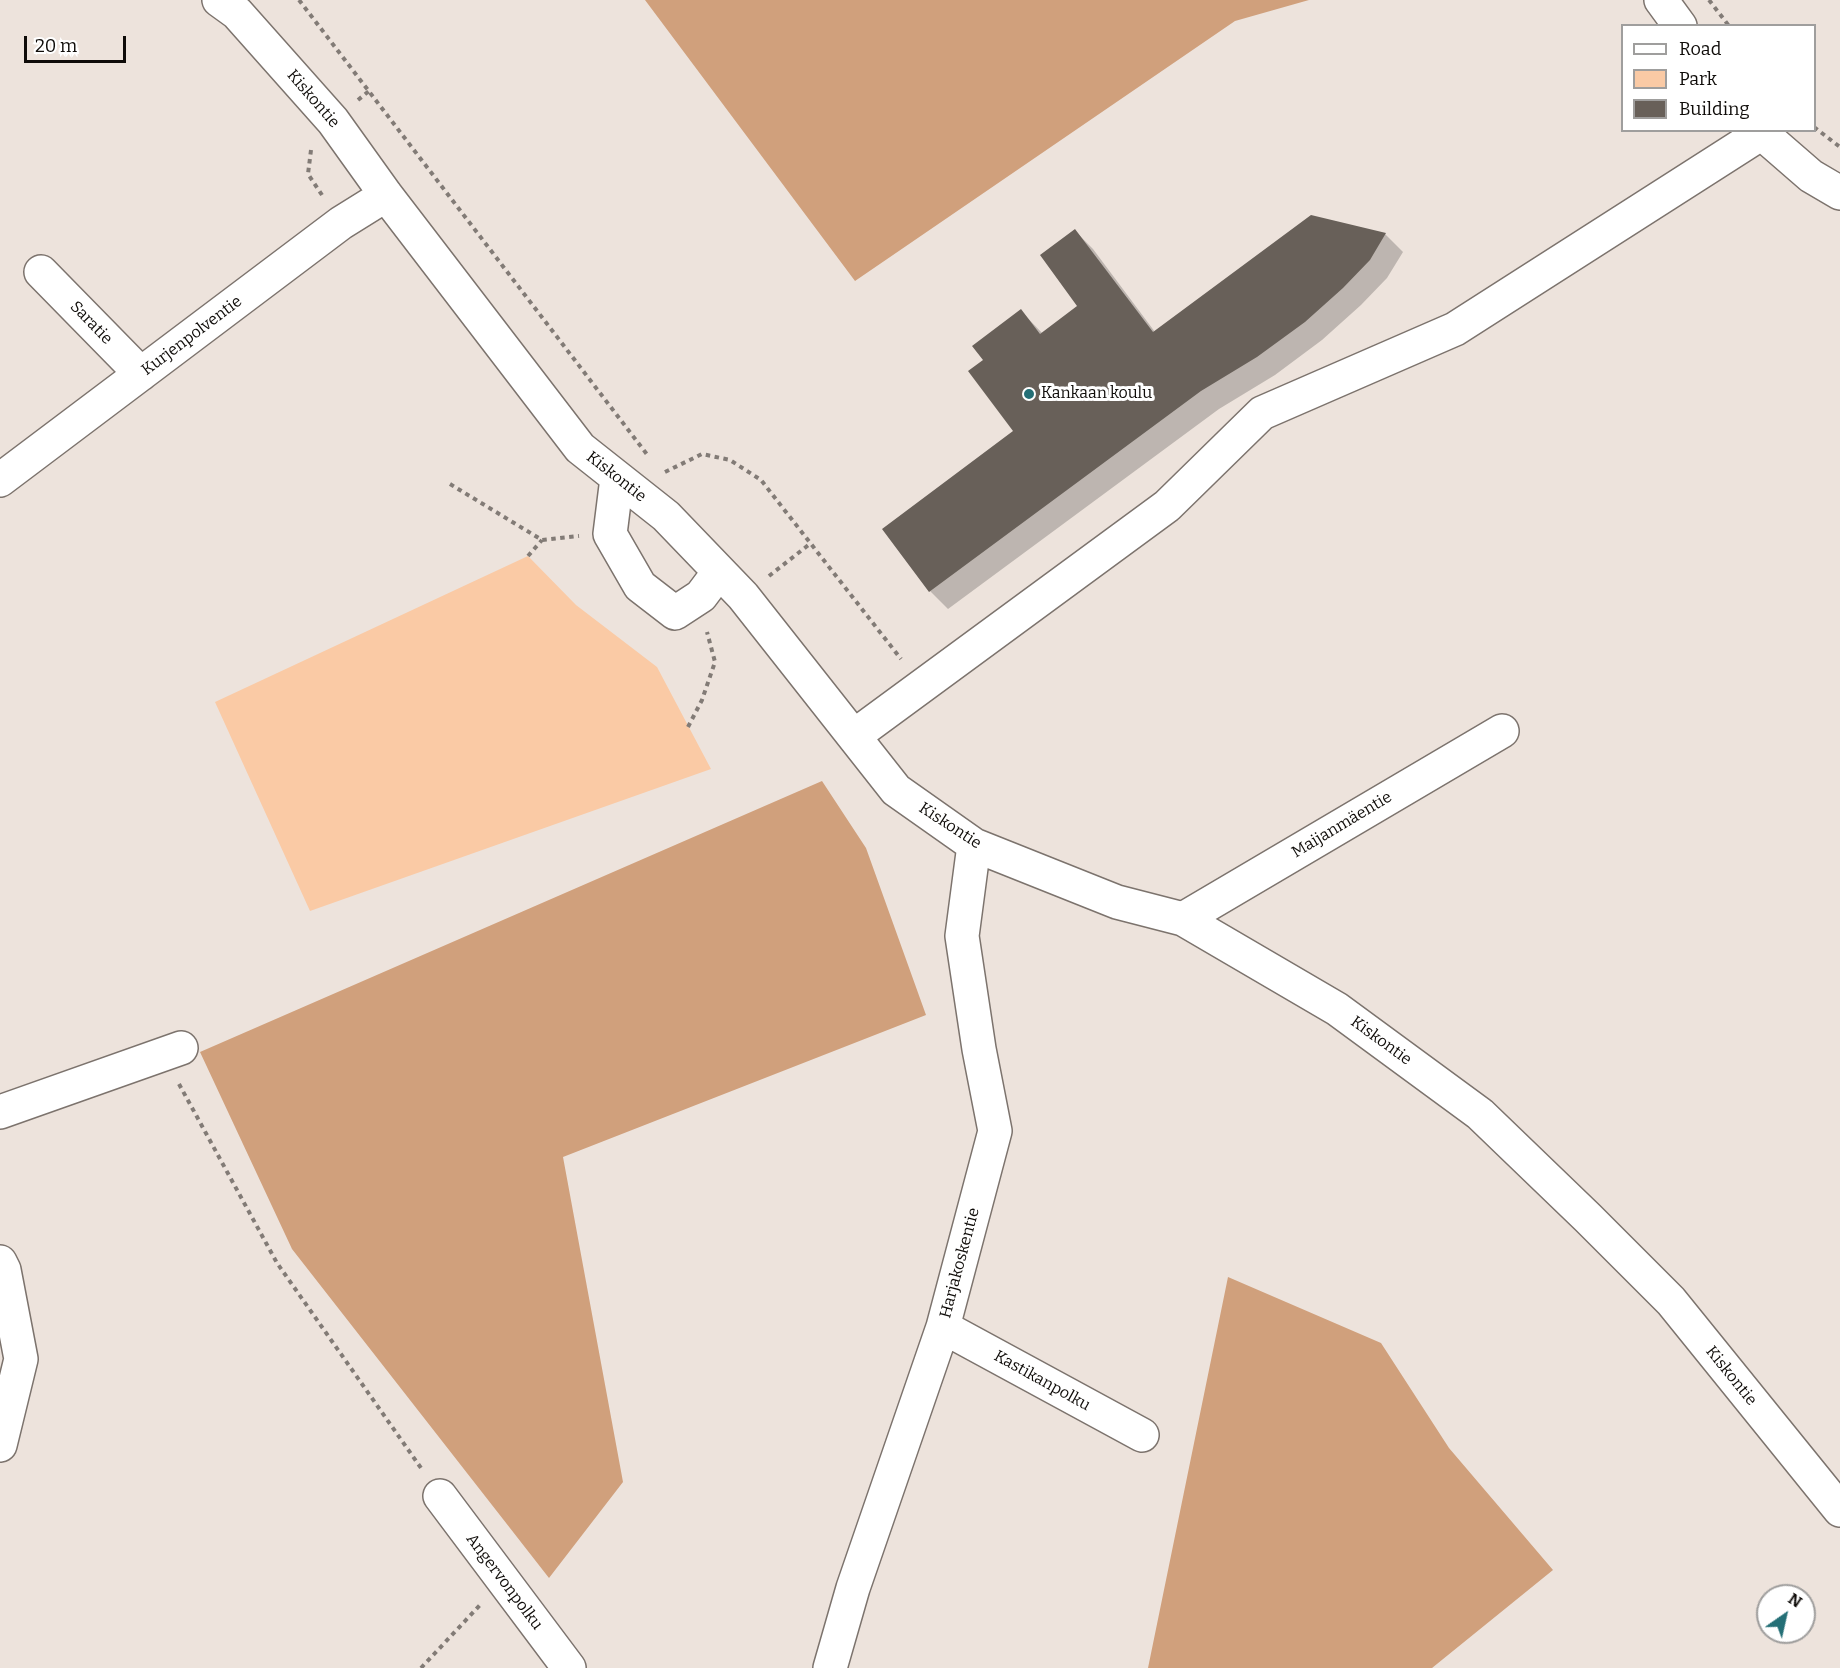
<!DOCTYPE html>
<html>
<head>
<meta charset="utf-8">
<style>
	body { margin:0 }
	#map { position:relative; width:1840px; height:1668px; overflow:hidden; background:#ede3dc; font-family:Bitter,serif }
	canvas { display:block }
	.legend { position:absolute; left:1621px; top:24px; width:195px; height:108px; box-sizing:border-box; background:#fff; border:2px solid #9f9e9d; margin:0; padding:8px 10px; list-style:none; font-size:18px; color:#0f0c09 }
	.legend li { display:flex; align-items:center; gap:12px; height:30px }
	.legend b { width:30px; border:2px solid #9f9e9d }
	.north { position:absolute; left:1756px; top:1584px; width:60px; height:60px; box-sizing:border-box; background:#fff; border:2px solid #9f9e9d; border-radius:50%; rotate:34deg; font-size:16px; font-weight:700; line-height:24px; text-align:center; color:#0f0c09 }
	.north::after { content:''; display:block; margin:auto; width:21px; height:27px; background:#246f76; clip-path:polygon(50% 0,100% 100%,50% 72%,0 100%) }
	.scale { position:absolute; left:24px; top:36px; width:102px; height:27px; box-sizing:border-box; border:3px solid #0f0c09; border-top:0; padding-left:8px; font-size:18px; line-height:21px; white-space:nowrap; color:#0f0c09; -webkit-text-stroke:4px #fff; paint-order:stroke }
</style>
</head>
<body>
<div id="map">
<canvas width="1840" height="1668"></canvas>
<ul class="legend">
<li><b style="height:8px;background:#fff"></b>Road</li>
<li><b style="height:16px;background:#facaa5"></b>Park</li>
<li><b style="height:16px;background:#686059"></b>Building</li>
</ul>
<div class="north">N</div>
<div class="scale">20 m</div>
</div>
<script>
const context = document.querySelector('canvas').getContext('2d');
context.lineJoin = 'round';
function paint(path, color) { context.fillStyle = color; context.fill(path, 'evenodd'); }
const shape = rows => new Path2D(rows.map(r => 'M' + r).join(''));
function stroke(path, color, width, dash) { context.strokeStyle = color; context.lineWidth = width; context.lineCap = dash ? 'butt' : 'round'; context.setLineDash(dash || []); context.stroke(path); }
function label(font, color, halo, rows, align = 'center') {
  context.font = font + ' Bitter,serif'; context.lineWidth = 6; context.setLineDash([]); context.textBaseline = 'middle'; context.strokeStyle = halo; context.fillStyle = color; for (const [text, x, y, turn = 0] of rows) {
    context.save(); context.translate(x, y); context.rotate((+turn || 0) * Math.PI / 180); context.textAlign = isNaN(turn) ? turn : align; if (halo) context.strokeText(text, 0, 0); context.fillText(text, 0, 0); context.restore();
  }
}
const green = shape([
	[528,556,576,605,657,667,711,769,310,911,215,702]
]);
const forest = shape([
	[645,0,1309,0,1235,21,855,281],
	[822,781,866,848,926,1015,563,1157,623,1482,549,1578,292,1249,200,1052],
	[1228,1277,1381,1343,1449,1448,1553,1570,1432,1668,1148,1668]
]);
const shadow = shape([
	[1311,216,1385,234,1403,252,1387,278,1361,305,1322,340,1275,375,1219,409,948,609,930,591,884,529,1015,431,985,361,1021,311,1043,334,1079,306,1075,231,1093,249,1155,332]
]);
const building = shape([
	[1311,215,1386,233,1370,260,1343,288,1305,322,1257,357,1201,391,929,592,882,529,1013,431,968,371,983,360,972,346,1021,309,1040,334,1077,306,1040,255,1075,229,1153,332]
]);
const path = shape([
	[299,0,649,457],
	[1709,0,1729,26],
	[358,100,369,91],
	[1814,127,1840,147],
	[311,150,308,174,322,195],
	[665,472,702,454,730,460,761,480,901,659],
	[450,484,542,540,579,536],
	[528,556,542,540],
	[769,576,811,543],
	[688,727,702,700,715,662,707,632],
	[179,1084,277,1263,421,1468],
	[421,1668,480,1605]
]);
const minor = shape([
	[219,0,237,13,333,121,386,195,580,448,666,516,743,596,896,790,974,845,1117,902,1183,919,1337,1009,1480,1114,1588,1218,1671,1301,1840,1510],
	[1661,0,1680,26],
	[1758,130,1811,176,1840,193],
	[41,272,141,374],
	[617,478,610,534,640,586,675,613,701,596,719,572],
	[0,480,341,223,386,195],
	[854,736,1167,506,1262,413,1455,329,1760,134],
	[1183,919,1502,731],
	[0,1112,181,1048],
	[0,1262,4,1270,21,1359,0,1445],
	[943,1327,1142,1435],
	[440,1496,569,1668],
	[830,1668,853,1588,943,1327,995,1131,979,1049,962,936,974,845]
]);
const markers = [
	[1029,394,6,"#246f76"]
];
const streetNames = [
	["Kiskontie",313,99,49],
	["Saratie",91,323,46],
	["Kurjenpolventie",192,336,-37],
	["Kiskontie",616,477,38],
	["Maijanmäentie",1342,825,-31],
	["Kiskontie",950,826,33],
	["Kiskontie",1381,1041,36],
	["Harjakoskentie",960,1263,-75],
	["Kiskontie",1731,1376,51],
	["Kastikanpolku",1042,1381,29],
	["Angervonpolku",504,1582,53]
];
const poiNames = [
	["Kankaan koulu",1041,394]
];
paint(green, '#facaa5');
paint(forest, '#d0a07c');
paint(shadow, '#0003');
paint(building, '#686059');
stroke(minor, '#7c736d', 36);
stroke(path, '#827b76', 4, [4.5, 4.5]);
stroke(minor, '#fff', 33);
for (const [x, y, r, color] of markers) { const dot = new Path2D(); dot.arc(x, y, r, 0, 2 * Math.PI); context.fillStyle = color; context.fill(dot); stroke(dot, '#fff', 2); }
label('16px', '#0f0c09', '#fff', streetNames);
label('16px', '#0f0c09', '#fff', poiNames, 'left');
</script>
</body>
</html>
